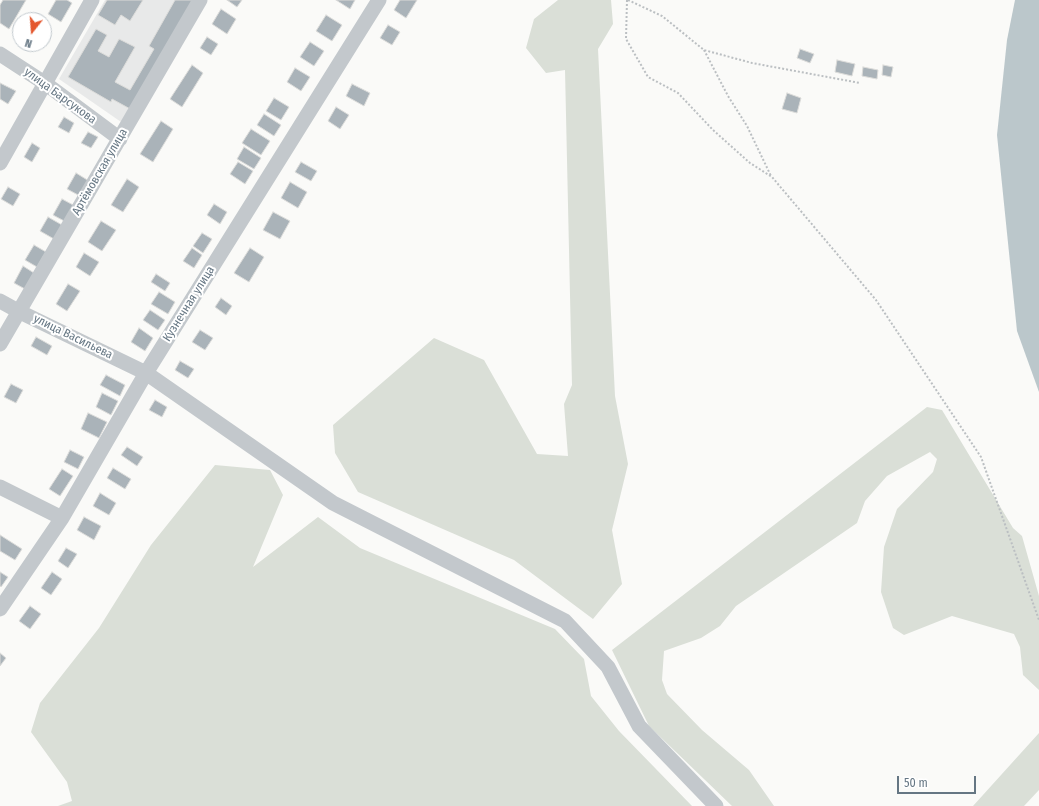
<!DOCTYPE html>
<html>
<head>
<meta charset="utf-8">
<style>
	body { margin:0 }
	#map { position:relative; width:1039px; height:806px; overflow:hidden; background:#fafaf8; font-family:"Fira Sans Condensed",sans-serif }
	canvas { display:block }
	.north { position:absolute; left:12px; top:12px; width:40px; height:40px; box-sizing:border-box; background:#fff; border:1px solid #c1c8cd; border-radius:50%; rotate:197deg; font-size:11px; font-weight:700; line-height:16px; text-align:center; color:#657683 }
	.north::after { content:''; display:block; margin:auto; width:14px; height:18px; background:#e4572e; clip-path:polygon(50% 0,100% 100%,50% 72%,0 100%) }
	.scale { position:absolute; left:897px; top:776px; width:79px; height:18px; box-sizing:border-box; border:2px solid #657683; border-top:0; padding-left:5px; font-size:12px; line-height:14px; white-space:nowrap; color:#657683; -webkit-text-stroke:3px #fff; paint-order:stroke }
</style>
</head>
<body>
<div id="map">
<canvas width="1039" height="806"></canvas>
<div class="north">N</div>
<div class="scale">50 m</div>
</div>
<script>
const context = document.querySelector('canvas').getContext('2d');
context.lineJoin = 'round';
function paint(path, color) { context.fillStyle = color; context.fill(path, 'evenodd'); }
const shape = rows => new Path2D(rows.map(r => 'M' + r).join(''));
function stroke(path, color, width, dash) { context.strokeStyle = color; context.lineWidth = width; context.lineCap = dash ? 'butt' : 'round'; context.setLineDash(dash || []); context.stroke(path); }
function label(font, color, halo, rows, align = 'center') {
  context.font = font + ' "Fira Sans Condensed",sans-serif'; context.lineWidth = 4; context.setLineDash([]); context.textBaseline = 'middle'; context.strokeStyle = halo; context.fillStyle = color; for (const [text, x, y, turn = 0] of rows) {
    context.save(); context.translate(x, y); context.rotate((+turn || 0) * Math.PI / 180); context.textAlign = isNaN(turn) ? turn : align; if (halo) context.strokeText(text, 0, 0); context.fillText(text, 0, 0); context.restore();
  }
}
const built = shape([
	[105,0,198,0,124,124,59,79]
]);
const green = shape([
	[558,0,611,0,613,24,598,49,615,396,628,464,612,530,622,584,593,619,514,560,358,492,335,453,333,425,434,338,484,360,537,454,568,456,564,404,572,385,565,70,546,73,526,48,534,19],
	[927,407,942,410,1013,528,1022,536,1039,596,1039,690,1023,675,1020,647,1014,634,952,616,904,635,893,628,881,592,884,547,897,509,933,472,937,459,930,452,887,476,865,501,857,523,736,606,720,626,701,638,664,651,662,680,667,694,702,730,749,770,774,806,732,806,649,726,612,650],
	[215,465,270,470,283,495,253,567,318,517,360,548,555,629,584,659,591,696,619,731,692,806,58,806,72,801,67,782,31,732,40,703,99,628,151,545],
	[1039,733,1039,790,1024,806,973,806]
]);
const water = shape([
	[1015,0,1039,0,1039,392,1017,331,997,135,1007,40]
]);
const building = shape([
	[3,0,26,0,9,29,0,23,0,5,3,0],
	[56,0,67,0,72,3,61,22,48,14,56,0],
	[107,0,143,0,130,21,121,15,115,25,98,15,107,0],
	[175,0,195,0,132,110,112,99,111,102,68,77,96,29,107,35,98,51,109,57,119,39,135,47,115,82,130,90,154,49,149,46,175,0],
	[227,0,242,0,237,7,227,0],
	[336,0,355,0,350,9,336,0],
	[400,0,417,0,406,18,394,10,400,0],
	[221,9,236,19,227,34,212,24,221,9],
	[326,15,342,25,332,41,316,31,326,15],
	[388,25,400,32,392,45,380,38,388,25],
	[207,37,218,44,211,55,200,48,207,37],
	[310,42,324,51,314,66,300,57,310,42],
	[800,49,814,54,810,63,797,58,800,49],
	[837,60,855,64,852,76,835,72,837,60],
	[192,65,203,73,182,107,170,99,192,65],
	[883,65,893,67,891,77,882,75,883,65],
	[863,67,878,70,877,79,862,76,863,67],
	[295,68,310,77,301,91,287,82,295,68],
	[0,83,16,91,8,104,0,99,0,83],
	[352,84,370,93,364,106,346,96,352,84],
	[787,93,801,98,797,113,782,109,787,93],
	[274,98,289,107,281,120,266,111,274,98],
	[336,107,349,115,340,129,328,121,336,107],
	[264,114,281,125,274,136,257,125,264,114],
	[64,117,74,123,69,133,58,127,64,117],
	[161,121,173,129,153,162,140,154,161,121],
	[251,129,270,141,261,155,242,143,251,129],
	[88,132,98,137,91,148,81,143,88,132],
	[32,143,40,148,32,162,24,157,32,143],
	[244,147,261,158,254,169,237,159,244,147],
	[238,162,253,171,245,184,230,174,238,162],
	[301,162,317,171,311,181,295,172,301,162],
	[76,173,89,181,80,196,67,189,76,173],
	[127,179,139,187,123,212,111,205,127,179],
	[290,182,307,192,298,208,281,198,290,182],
	[8,187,20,194,13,206,1,199,8,187],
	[62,199,75,206,66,222,53,215,62,199],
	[214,204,227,212,220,224,207,215,214,204],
	[273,212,290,221,280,239,263,230,273,212],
	[48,217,62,225,54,239,40,231,48,217],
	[101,221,116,230,102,251,88,242,101,221],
	[202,233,212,239,203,253,193,246,202,233],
	[34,245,46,252,37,267,25,260,34,245],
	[192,248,202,255,194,268,183,261,192,248],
	[250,248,264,257,249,282,234,273,250,248],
	[84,253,99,262,90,276,76,267,84,253],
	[23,266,34,273,25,289,14,283,23,266],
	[156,274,170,283,165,291,151,282,156,274],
	[68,284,80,291,67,311,56,304,68,284],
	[159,292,175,302,168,314,151,304,159,292],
	[221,298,232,306,226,315,215,307,221,298],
	[150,310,165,320,158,330,143,320,150,310],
	[139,328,153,338,145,351,131,342,139,328],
	[200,330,213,338,205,350,192,342,200,330],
	[36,337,52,346,47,355,31,346,36,337],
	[180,361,194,369,188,378,175,370,180,361],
	[106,375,125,385,120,396,100,385,106,375],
	[11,384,23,390,16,403,4,397,11,384],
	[102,393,118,401,111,415,96,407,102,393],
	[155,400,167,407,162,417,149,410,155,400],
	[88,413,107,422,99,438,81,429,88,413],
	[127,447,143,457,137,466,121,455,127,447],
	[70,450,84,457,78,469,64,462,70,450],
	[113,468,131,479,125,489,107,478,113,468],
	[62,469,73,476,60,496,49,489,62,469],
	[100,493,116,503,109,515,93,506,100,493],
	[84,517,101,526,94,540,77,530,84,517],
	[0,535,22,549,15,560,0,551,0,535],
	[66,548,77,554,68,568,58,561,66,548],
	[0,572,8,577,1,587,0,586,0,572],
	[52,572,62,579,51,595,41,588,52,572],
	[30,606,41,614,30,629,19,621,30,606],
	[0,653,6,658,0,666,0,653]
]);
const path = shape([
	[627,0,626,39,648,77,678,93,713,130,750,163,772,177,876,300,981,457,1039,620],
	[628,0,662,16,704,50,752,63,860,83],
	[704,50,728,96,747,126,771,176]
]);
const minor = shape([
	[0,54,46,84,120,139],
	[0,163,92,0],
	[0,301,20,312,146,373,333,503,565,621,608,667,639,726,716,806],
	[0,344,200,0],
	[0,487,62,518],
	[0,609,62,518,146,373,379,0]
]);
const streetNames = [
	["улица Барсукова",60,96,36],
	["Артёмовская улица",100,172,-60],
	["Кузнечная улица",189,304,-58],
	["улица Васильева",73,337,26]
];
paint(built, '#e8e9e9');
paint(green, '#dadfd7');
paint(water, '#bbc7cb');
paint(building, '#aab3b9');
stroke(building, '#dcdcda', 1);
stroke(path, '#bbbfc2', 2, [2, 2]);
stroke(minor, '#c3c8cc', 15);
label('12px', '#657683', '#fff', streetNames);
</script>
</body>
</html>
